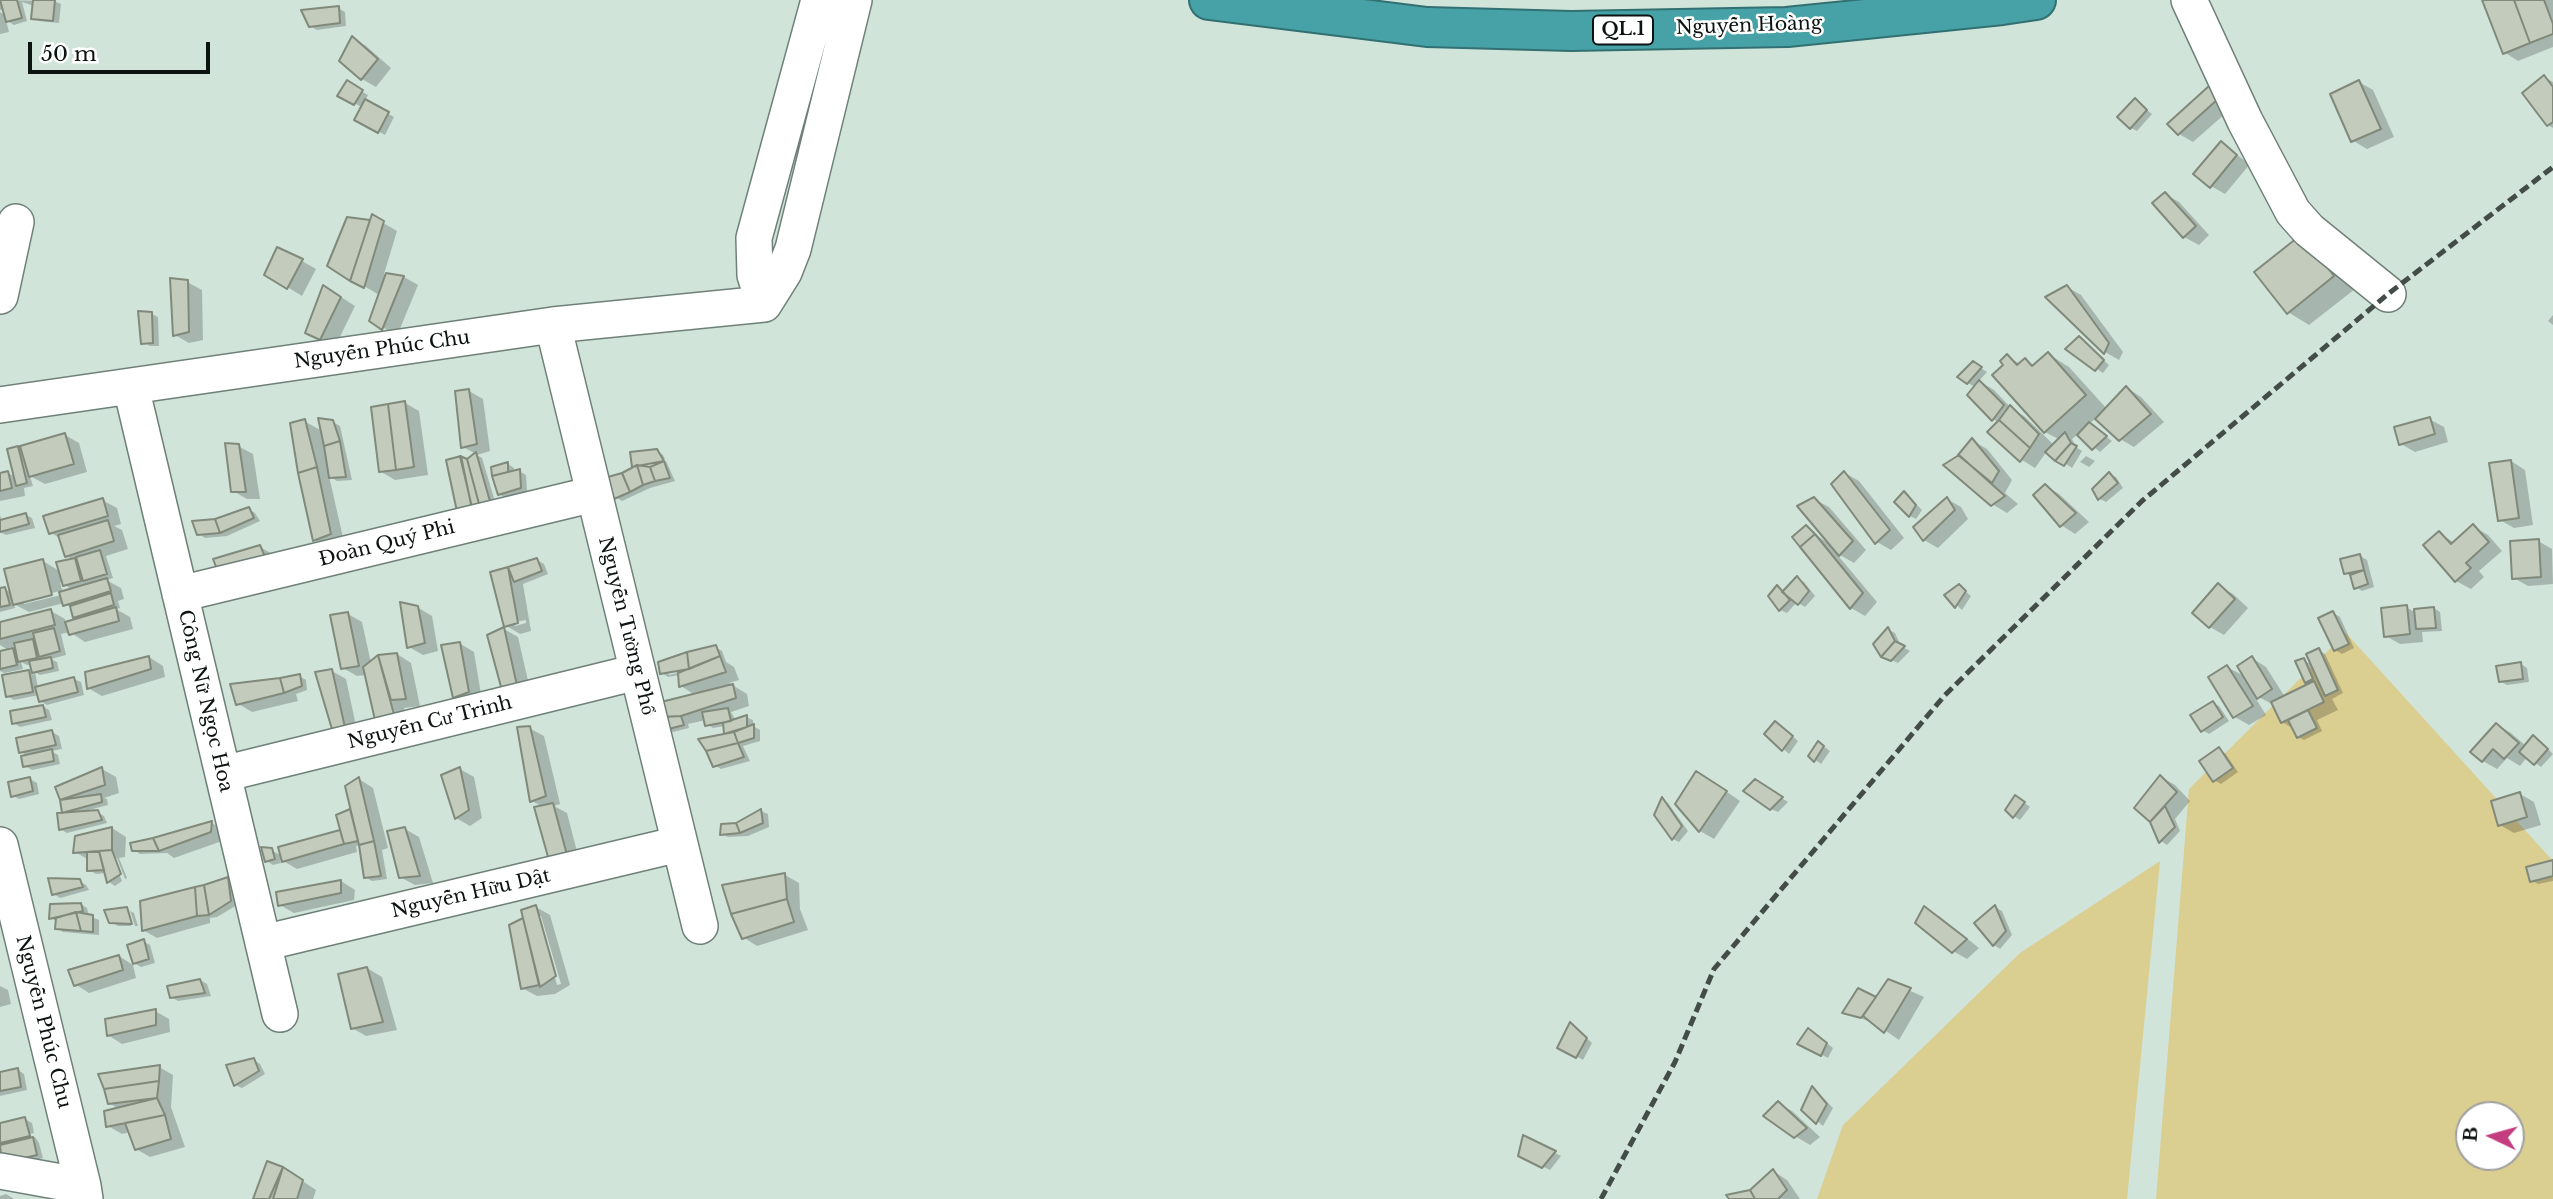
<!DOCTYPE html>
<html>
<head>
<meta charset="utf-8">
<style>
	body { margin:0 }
	#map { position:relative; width:2553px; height:1199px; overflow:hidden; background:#d0e4da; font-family:"Libre Baskerville",serif }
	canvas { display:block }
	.north { position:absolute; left:2455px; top:1101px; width:70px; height:70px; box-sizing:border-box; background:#fff; border:2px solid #9ea19f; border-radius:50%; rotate:275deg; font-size:19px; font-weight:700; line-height:28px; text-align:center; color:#0d1310 }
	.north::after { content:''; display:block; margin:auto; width:24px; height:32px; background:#c43e7f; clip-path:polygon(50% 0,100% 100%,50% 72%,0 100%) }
	.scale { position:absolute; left:28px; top:42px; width:182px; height:32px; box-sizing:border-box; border:4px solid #0d1310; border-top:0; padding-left:9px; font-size:21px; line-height:24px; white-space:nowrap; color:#0d1310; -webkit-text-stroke:5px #fff; paint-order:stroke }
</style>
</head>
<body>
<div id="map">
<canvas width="2553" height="1199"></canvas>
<div class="north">B</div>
<div class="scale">50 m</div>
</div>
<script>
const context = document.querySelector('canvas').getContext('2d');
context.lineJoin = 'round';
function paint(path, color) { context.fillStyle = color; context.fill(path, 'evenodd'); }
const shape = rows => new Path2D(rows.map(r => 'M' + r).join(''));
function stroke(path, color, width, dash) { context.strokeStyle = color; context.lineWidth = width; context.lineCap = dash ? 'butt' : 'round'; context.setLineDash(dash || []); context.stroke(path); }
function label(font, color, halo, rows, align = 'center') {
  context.font = font + ' "Libre Baskerville",serif'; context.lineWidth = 5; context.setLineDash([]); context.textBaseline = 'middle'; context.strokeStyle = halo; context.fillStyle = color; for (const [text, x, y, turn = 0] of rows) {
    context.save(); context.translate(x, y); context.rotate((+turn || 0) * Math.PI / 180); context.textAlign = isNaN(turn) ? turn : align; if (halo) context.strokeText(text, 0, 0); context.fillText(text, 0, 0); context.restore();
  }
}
const green = shape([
	[2346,633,2553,861,2553,1199,2156,1199,2189,789],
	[2469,1115,2511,1115,2511,1157,2469,1157],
	[2160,861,2127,1199,1817,1199,1843,1125,2020,953]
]);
const shadow = shape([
	[0,0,54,1,61,4,59,23,39,21,33,18,34,6,22,2,27,21,14,25,6,20,9,32,0,34,0,12,6,16,4,9,0,10],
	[2484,0,2553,0,2553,47,2518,61,2504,52],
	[338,8,345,12,346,26,317,30,310,26],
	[353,38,366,46,391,68,376,87,362,79],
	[2544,77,2553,82,2553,128,2548,125],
	[2359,82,2373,90,2394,137,2367,149,2352,140],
	[347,83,368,95,365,101,394,117,385,135,357,119,363,108,340,95],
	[2234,86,2242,99,2193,142,2179,134,2170,124],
	[2135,101,2152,114,2137,131,2131,128],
	[2221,144,2250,164,2225,194,2211,186],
	[2165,194,2179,202,2209,235,2199,245,2184,237],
	[373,217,397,231,384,274,404,277,418,285,397,336,371,320,379,295,330,265,349,219,371,222],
	[2302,237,2355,289,2309,325,2288,312],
	[302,261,316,269,302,296,266,274],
	[187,282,202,290,203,340,189,343,175,335],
	[2067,287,2081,295,2123,352,2119,360,2105,352],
	[338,295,355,306,335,347,307,332],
	[152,314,158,317,159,346,150,346,143,342],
	[2553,315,2553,325,2548,321],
	[2079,338,2109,365,2103,373,2068,349],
	[2048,354,2069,367,2107,409,2127,388,2141,397,2164,422,2134,447,2120,439,2096,418,2089,424,2112,441,2100,452,2078,434,2072,439,2076,447,2082,451,2072,468,2047,451,2035,468,2022,460,1989,432,1998,422,1993,419,1975,387,1968,383,1979,367,1987,372,1979,381,1994,390,2012,409,2024,416,2054,445,2060,440,2045,432,2006,365,2007,356,2020,364,2025,360,2035,366],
	[469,391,483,399,490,451,477,455,482,458,499,515,474,528,462,458,467,461,476,454,463,447],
	[405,403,419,411,428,475,395,480,380,471],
	[2429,419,2444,427,2448,442,2415,452,2401,444],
	[304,421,322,431,333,422,340,426,352,480,337,481,329,476,344,542,329,548,315,540],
	[65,435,79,443,87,472,45,484,30,476,33,486,24,488,25,496,0,501,0,474,8,473,16,477,18,448,23,451],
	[1973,441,1987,449,2012,480,2005,493,2018,504,2007,513,1992,504,1960,456],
	[238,446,253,454,260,499,247,499,233,491],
	[656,451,663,455,665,459,641,464,641,467,650,469,666,461,675,481,650,488,622,501,616,497,634,469,632,453],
	[2086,456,2095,461,2089,467,2080,462],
	[2511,461,2525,470,2533,525,2514,528,2500,520],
	[508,464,514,468,514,472,519,471,526,475,527,491,506,498,499,494],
	[1845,473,1859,481,1904,538,1891,550,1877,542],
	[2109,474,2116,477,2123,488,2106,502,2100,499],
	[2045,486,2059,494,2089,522,2075,534,2061,525],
	[1905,493,1922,510,1916,519,1910,516],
	[1814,499,1829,507,1866,550,1854,563,1835,552,1877,602,1865,616,1851,608,1801,546,1806,527,1833,547],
	[1947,499,1961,507,1968,519,1938,548,1924,540,1915,528],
	[102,500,117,508,121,524,114,526,122,530,128,549,106,556,113,578,106,580,121,588,124,599,118,601,120,608,116,609,130,617,133,629,85,642,70,632,61,634,66,655,51,659,57,662,59,671,40,675,35,672,38,688,74,679,81,682,84,695,47,705,40,701,39,695,14,700,7,696,29,672,34,675,32,664,27,665,21,662,23,669,4,673,0,671,0,653,10,651,0,645,0,624,51,611,65,619,66,623,80,619,75,616,73,609,64,603,29,612,14,604,15,608,0,612,0,590,5,589,12,593,43,561,61,572,74,560,66,556,61,539,50,532],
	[60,582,73,590,63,593],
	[60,591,61,595,24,604,24,600],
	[16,646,18,653,8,648],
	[248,509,255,513,260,521,227,536,205,538,199,534,215,521],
	[0,515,2,521,26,515,32,518,35,528,6,535,0,532],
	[2474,527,2488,535,2502,551,2479,571,2484,577,2471,589,2456,581,2425,545,2439,533,2455,543],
	[2538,541,2552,549,2553,584,2528,586,2514,578],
	[260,547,274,555,234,580],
	[2360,556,2367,560,2374,587,2362,591,2356,587,2353,577,2345,573],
	[537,560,544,564,548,574,523,584,531,631,520,634,505,625,493,573],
	[526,620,526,623,515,626,515,622],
	[1797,578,1804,582,1815,596,1805,607,1797,602,1787,613,1780,610,1777,588,1785,592],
	[1959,586,1971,596,1962,610,1946,595],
	[2219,586,2233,594,2248,608,2224,635,2210,627],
	[417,607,432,616,438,651,423,655,409,647],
	[2406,607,2416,613,2434,608,2440,612,2442,631,2422,632,2423,642,2400,644,2386,636],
	[2333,613,2340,617,2354,648,2342,654,2335,650],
	[348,614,362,622,371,663,379,657,397,654,411,663,420,706,404,708,410,730,393,736,367,675,357,676,343,668],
	[504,629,518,637,532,698,519,705],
	[1889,630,1895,633,1901,646,1910,651,1898,663,1889,659],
	[459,643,474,652,482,700,468,705,454,696],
	[715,647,722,651,726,662,734,667,739,680,729,683,747,694,749,706,731,712,736,721,746,717,753,720,753,726,760,730,760,741,743,746,750,761,721,769,714,765,726,736,725,726,713,728,707,724,706,720,688,724,689,728,669,733,663,730,695,695,681,686,680,675,668,677,662,673],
	[694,666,689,670,669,675,668,671],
	[2319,650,2325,654,2343,693,2332,699,2338,710,2317,720,2322,731,2304,740,2298,737,2294,729,2282,722,2274,705,2253,694,2266,715,2249,725,2235,717,2211,677,2227,667,2246,677,2252,658,2266,667,2285,697,2311,685,2306,682,2303,660,2313,665],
	[149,657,163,666,165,677,102,696,88,688],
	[2521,664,2527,668,2529,682,2507,685,2500,681],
	[332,671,346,679,359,740,335,735],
	[299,676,306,680,307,690,296,694,298,701,252,712,237,703],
	[2213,703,2219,706,2229,721,2209,734,2202,730],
	[43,706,49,710,52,720,20,727,14,723],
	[2497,725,2511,733,2526,746,2540,741,2553,754,2541,767,2527,757,2520,766,2507,758,2497,769,2483,761],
	[1782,727,1798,741,1789,754,1767,734],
	[529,728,544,736,560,804,554,806,567,813,580,863,565,871,543,807,532,801],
	[52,732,59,736,62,749,51,751,58,755,60,764,32,770,25,766,28,756,21,752],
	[1819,743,1830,751,1821,764,1810,756],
	[2219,749,2225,753,2238,772,2221,784,2214,780],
	[102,769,116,777,119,793,104,798,107,799,108,805,85,811,97,812,104,816,107,823,67,833,60,829,68,814,63,812,58,788],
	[460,769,474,777,482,818,470,826,456,818,444,776],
	[2161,777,2175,785,2190,801,2175,819,2180,831,2167,845,2161,841,2152,821,2137,808],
	[30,779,37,783,39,794,19,799,12,795],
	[359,779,373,788,388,848,382,850,387,879,372,881,365,877,360,845,356,846,357,852,297,869,280,859,281,863,273,865,267,861,271,850,282,856,280,848,342,832,338,816,352,810],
	[1711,781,1740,801,1714,839,1700,831,1677,804],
	[1755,781,1788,802,1778,812,1771,809],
	[2520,794,2534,802,2541,825,2514,833,2500,825],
	[1663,800,1668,803,1688,831,1679,842,1673,839,1656,815],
	[2022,801,2030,807,2020,820,2014,816],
	[761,811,768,814,769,827,748,836,728,837,722,834],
	[212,823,226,831,225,840,174,858,167,853,140,854,134,850],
	[112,828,126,837,125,857,119,858,127,878,125,879,117,858,113,858,122,881,115,886,109,882,106,873,96,874,89,870,89,860,75,852],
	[405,829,419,837,433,883,415,885,400,877],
	[2553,862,2553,881,2538,884,2531,880],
	[785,875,799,883,800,909,808,930,757,946,743,937],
	[227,879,234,882,237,905,217,917,210,918,210,923,157,938,143,930],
	[79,881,86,885,89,890,60,898,54,894],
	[341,881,355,890,354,900,294,913,280,905],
	[81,904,87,908,89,916,99,920,99,935,63,932,57,928,57,922,51,918],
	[536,907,550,915,570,985,555,994,537,996,522,988,511,926,526,919],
	[538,916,541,916,561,984,557,985],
	[1995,907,2002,911,2012,935,2000,949,1994,945],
	[127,909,130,911,127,911,131,926,118,926,111,922],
	[1925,909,1939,916,1979,948,1967,959,1953,951],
	[130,911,134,913,138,926,135,926],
	[143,941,150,945,155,963,141,967,134,963],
	[119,956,133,965,136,978,89,993,75,984],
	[367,968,382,977,397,1030,366,1036,352,1028],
	[200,980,207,984,211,996,178,1001,171,997],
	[1888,981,1924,997,1899,1040,1869,1019,1868,1021,1844,1012,1875,998],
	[0,986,8,990,11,1004,0,1007],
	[155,1011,169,1019,170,1032,122,1044,108,1035],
	[1571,1025,1592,1043,1583,1060,1560,1047],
	[1815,1034,1833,1048,1828,1058,1799,1043],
	[254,1060,260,1064,265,1074,242,1088,235,1085],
	[159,1067,173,1075,171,1107,185,1147,150,1157,136,1149,130,1132,122,1134,108,1126,119,1109,109,1103],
	[18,1070,24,1074,27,1090,0,1096,0,1073],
	[1813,1088,1833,1108,1823,1126,1803,1109],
	[1778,1103,1792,1111,1820,1137,1810,1145,1795,1136],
	[25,1119,32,1123,34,1133,1,1141,1,1145,35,1137,39,1143,43,1158,10,1166,0,1162,0,1125],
	[1524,1137,1555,1153,1561,1156,1550,1170,1527,1159],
	[268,1163,283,1168,316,1190,313,1199,255,1199],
	[1773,1171,1787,1180,1800,1199,1732,1199,1751,1191],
	[6,1194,14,1199,0,1199,0,1196]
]);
const building = shape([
	[0,0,17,0,22,18,6,22,0,0],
	[33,0,55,0,53,21,31,19,33,0],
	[2482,0,2514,0,2530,43,2503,54,2482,0],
	[2514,0,2544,0,2553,24,2553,34,2530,43,2514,0],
	[339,6,340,23,309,27,301,10,339,6],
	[352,36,378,59,361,80,339,61,352,36],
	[2544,75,2553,87,2553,122,2547,126,2522,93,2544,75],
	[2220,76,2228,90,2178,135,2167,124,2220,76],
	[347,80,363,90,354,105,337,96,347,80],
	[2359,80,2381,129,2351,142,2330,94,2359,80],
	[2135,98,2147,110,2130,129,2117,117,2135,98],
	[365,99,389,112,378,133,354,120,365,99],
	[2221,141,2237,155,2210,188,2193,174,2221,141],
	[2165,192,2196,226,2183,238,2152,203,2165,192],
	[372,214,384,221,364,288,350,281,372,214],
	[347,217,370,220,350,281,327,266,347,217],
	[2302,234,2334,276,2287,314,2254,272,2302,234],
	[277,247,303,259,287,289,264,275,277,247],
	[386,273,404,276,382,330,369,321,386,273],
	[170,278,188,280,189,332,173,336,170,278],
	[323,285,341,297,320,340,305,333,323,285],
	[2067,285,2109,343,2104,354,2045,297,2067,285],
	[138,311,152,312,153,343,141,344,138,311],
	[2079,336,2104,360,2095,371,2065,349,2079,336],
	[2048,352,2086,395,2044,433,1992,375,2003,365,2000,361,2007,354,2017,365,2025,358,2032,366,2048,352],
	[1973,361,1982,367,1967,384,1957,377,1973,361],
	[1979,380,2004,405,1992,421,1967,395,1979,380],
	[2126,386,2151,414,2119,441,2095,419,2126,386],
	[469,389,477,444,461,448,455,391,469,389],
	[405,401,414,467,396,470,388,404,405,401],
	[388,404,396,470,379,472,371,407,388,404],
	[2010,405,2039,434,2030,448,1999,420,2010,405],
	[2430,417,2435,434,2399,445,2394,427,2430,417],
	[318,418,333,420,340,441,324,446,318,418],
	[305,419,317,467,298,473,290,423,305,419],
	[1999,420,2030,448,2020,462,1987,432,1999,420],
	[2089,422,2107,436,2092,450,2077,435,2089,422],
	[2065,432,2071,443,2055,461,2045,452,2065,432],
	[65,433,74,464,29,477,20,446,65,433],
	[1972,438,1999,471,1992,483,1958,455,1972,438],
	[340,441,346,477,329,478,324,446,340,441],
	[225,443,239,444,246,492,231,492,225,443],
	[2071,443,2077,446,2064,466,2055,461,2071,443],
	[18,446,27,483,16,486,7,449,18,446],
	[657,449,664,461,632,467,630,452,657,449],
	[476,452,493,512,482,515,467,459,476,452],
	[1959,455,2005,496,1991,506,1943,465,1959,455],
	[460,456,467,459,482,515,474,516,460,456],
	[461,456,473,514,459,521,446,460,461,456],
	[2511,460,2519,518,2498,521,2489,463,2511,460],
	[664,461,670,478,655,481,650,467,664,461],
	[508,462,508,472,492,476,491,467,508,462],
	[637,465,650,467,655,481,643,485,637,465],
	[637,465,643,485,630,492,622,473,637,465],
	[317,467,331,534,313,541,298,473,317,467],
	[520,469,521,488,498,495,492,476,520,469],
	[8,471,12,488,0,491,0,473,8,471],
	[1844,471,1890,530,1875,544,1831,484,1844,471],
	[2109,472,2118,483,2098,500,2092,489,2109,472],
	[622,473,630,492,614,499,608,477,622,473],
	[2045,484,2076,513,2060,527,2033,495,2045,484],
	[1904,491,1916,505,1909,517,1894,502,1904,491],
	[1814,497,1853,541,1839,556,1797,506,1814,497],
	[1947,497,1955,510,1923,541,1913,527,1947,497],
	[103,498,108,516,49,534,43,516,103,498],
	[249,507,254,518,220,533,215,519,249,507],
	[26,513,29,524,0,532,0,520,26,513],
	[215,519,220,533,197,535,192,521,215,519],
	[108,520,114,541,65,557,58,535,108,520],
	[2473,524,2489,542,2466,563,2471,568,2455,582,2423,545,2439,531,2451,544,2473,524],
	[1806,525,1815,534,1800,547,1792,537,1806,525],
	[1815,534,1863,593,1850,609,1800,547,1815,534],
	[2539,539,2541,577,2512,579,2510,541,2539,539],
	[260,545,266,559,218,572,213,559,260,545],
	[100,550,107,574,83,581,76,557,100,550],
	[2360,554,2364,570,2344,574,2340,559,2360,554],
	[75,558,81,581,63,586,56,562,75,558],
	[537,558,542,571,514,582,508,567,537,558],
	[43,559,52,595,13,605,4,569,43,559],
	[508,567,518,623,504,627,490,572,508,567],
	[2364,570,2368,584,2354,589,2350,575,2364,570],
	[1797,576,1809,591,1798,605,1782,592,1797,576],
	[107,578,111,591,63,606,59,592,107,578],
	[2218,583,2235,599,2209,628,2192,613,2218,583],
	[1959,584,1966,591,1955,608,1944,595,1959,584],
	[1777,585,1790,600,1779,611,1768,596,1777,585],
	[5,587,10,605,0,607,0,588,5,587],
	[111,593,114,605,73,618,70,606,111,593],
	[400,602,418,606,425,643,407,648,400,602],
	[2407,605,2410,634,2384,637,2381,608,2407,605],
	[116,607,119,621,69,635,65,622,116,607],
	[2434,607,2436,628,2416,629,2414,609,2434,607],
	[51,609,55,625,0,639,0,622,51,609],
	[2333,611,2349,644,2334,651,2318,618,2333,611],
	[348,612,359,666,341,669,330,615,348,612],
	[504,627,518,690,504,698,487,635,504,627],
	[1888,627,1895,641,1881,657,1873,644,1888,627],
	[54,628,60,651,39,657,33,633,54,628],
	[33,639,37,658,18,662,14,643,33,639],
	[1895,641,1905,646,1891,661,1881,657,1895,641],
	[460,642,469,692,453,698,441,645,460,642],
	[716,645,720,656,689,669,687,652,716,645],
	[13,648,17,665,0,669,0,651,13,648],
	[2319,648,2338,690,2325,696,2306,654,2319,648],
	[687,652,689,669,660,674,658,662,687,652],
	[397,653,406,699,391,700,378,655,397,653],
	[378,655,396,722,377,729,363,667,378,655],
	[149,656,151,669,87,689,85,672,149,656],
	[720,656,726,672,679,687,678,673,720,656],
	[2252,656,2272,689,2257,699,2237,666,2252,656],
	[51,657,53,668,32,673,29,661,51,657],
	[2304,658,2313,679,2305,683,2295,661,2304,658],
	[2521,662,2523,679,2499,682,2496,666,2521,662],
	[2227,665,2253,706,2233,718,2208,677,2227,665],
	[332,669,346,732,334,736,315,672,332,669],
	[29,670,33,692,6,697,2,675,29,670],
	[300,674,302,686,284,693,280,678,300,674],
	[74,677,78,692,39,702,35,687,74,677],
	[280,678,284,693,236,705,230,684,280,678],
	[2314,681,2324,702,2281,723,2271,702,2314,681],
	[733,684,736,698,681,716,664,717,661,702,733,684],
	[2213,701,2223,717,2201,732,2190,715,2213,701],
	[43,705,46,717,12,724,10,711,43,705],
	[728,708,731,721,705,726,702,712,728,708],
	[2308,710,2317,728,2297,738,2288,720,2308,710],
	[747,715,747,727,724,734,723,723,747,715],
	[681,716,684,725,661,731,659,717,681,716],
	[1775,721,1793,736,1782,751,1764,734,1775,721],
	[2496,723,2519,743,2504,759,2493,749,2482,762,2470,752,2496,723],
	[754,724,754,738,738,743,734,732,754,724],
	[530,726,546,796,530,802,517,727,530,726],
	[52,730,56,745,19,753,16,738,52,730],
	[734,732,738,743,706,751,698,739,734,732],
	[2533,735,2548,749,2534,765,2519,752,2533,735],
	[1818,741,1824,746,1814,762,1808,756,1818,741],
	[738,743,744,757,713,767,706,751,738,743],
	[2219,747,2233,768,2213,782,2199,761,2219,747],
	[52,749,54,761,23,767,21,756,52,749],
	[102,767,105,785,60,800,55,787,102,767],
	[460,767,469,810,455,819,441,775,460,767],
	[1696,771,1727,791,1699,832,1675,804,1696,771],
	[2160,775,2177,792,2150,822,2134,808,2160,775],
	[30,777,33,791,11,797,8,782,30,777],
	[359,777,374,841,359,845,345,786,359,777],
	[1755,779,1783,797,1770,810,1743,791,1755,779],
	[2520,792,2527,817,2498,826,2491,801,2520,792],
	[101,794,102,802,62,813,60,800,101,794],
	[2015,795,2025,802,2013,818,2005,810,2015,795],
	[1662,797,1682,826,1672,840,1654,815,1662,797],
	[553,803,567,855,550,864,534,807,553,803],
	[2165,806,2175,827,2159,843,2150,822,2165,806],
	[350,809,358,841,344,844,336,815,350,809],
	[761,809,763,823,740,833,736,823,761,809],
	[98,810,102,820,59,830,57,813,98,810],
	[212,821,211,832,159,851,153,838,212,821],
	[736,823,740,833,720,835,721,824,736,823],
	[112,827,112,850,73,853,75,836,112,827],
	[405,827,420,876,399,878,387,831,405,827],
	[340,830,344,844,282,862,278,847,340,830],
	[153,838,159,851,132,851,130,843,153,838],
	[374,841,381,876,364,878,359,845,374,841],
	[261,847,272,848,275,859,265,862,261,847],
	[112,850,121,874,107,883,99,851,112,850],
	[99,851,104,870,87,871,87,852,99,851],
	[2553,860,2553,876,2530,882,2526,867,2553,860],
	[785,873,787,899,731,914,722,885,785,873],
	[228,877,231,901,209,915,204,885,228,877],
	[48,878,80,879,83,887,52,895,48,878],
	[341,880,341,893,278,906,276,892,341,880],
	[204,885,209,915,197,916,195,887,204,885],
	[195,887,197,916,142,931,140,901,195,887],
	[787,899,794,922,742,939,731,914,787,899],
	[81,903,83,911,49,919,50,904,81,903],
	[536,905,556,976,540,987,521,910,536,905],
	[1995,905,2006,931,1993,946,1974,923,1995,905],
	[1924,906,1967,939,1952,953,1915,923,1924,906],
	[127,907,132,924,109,923,104,910,127,907],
	[76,912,93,915,93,932,81,931,76,912],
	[76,912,81,931,55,929,56,918,76,912],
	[523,918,539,985,521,989,509,925,523,918],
	[144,939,149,959,133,964,127,945,144,939],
	[119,955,123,970,74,986,68,970,119,955],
	[367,967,383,1022,351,1029,338,974,367,967],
	[200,979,205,993,170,998,167,986,200,979],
	[1888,979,1911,988,1884,1033,1863,1016,1888,979],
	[1858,988,1876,997,1861,1018,1842,1013,1858,988],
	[156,1009,156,1025,107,1036,105,1019,156,1009],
	[1570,1022,1587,1038,1576,1058,1557,1048,1570,1022],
	[1808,1028,1827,1043,1821,1056,1797,1044,1808,1028],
	[254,1058,259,1071,234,1086,226,1065,254,1058],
	[160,1065,159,1081,104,1089,98,1074,160,1065],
	[18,1068,21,1087,0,1091,0,1072,18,1068],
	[159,1081,157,1098,108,1104,104,1089,159,1081],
	[1812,1086,1827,1104,1816,1124,1801,1110,1812,1086],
	[157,1098,165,1115,106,1127,104,1111,157,1098],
	[1778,1101,1807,1128,1794,1138,1763,1116,1778,1101],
	[165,1115,171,1139,135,1150,125,1123,165,1115],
	[25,1117,30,1136,0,1143,0,1123,25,1117],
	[1523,1135,1556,1151,1542,1168,1518,1156,1523,1135],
	[33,1137,37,1155,2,1163,0,1145,33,1137],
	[267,1161,283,1167,269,1199,253,1199,267,1161],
	[283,1167,303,1180,297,1199,273,1199,283,1167],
	[1773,1169,1787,1190,1778,1199,1755,1199,1750,1190,1773,1169],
	[1750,1190,1755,1199,1729,1199,1726,1195,1750,1190]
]);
const minor = shape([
	[2189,0,2245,121,2293,212,2309,230,2388,294],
	[0,296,16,222],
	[764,304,784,272,793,249,854,0],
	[764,304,755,275,754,238,819,0],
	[553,325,700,926],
	[131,387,280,1014],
	[0,405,553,325,764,304],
	[180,594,594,494],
	[223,774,637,672],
	[0,845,83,1186,85,1199],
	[263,943,679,844],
	[0,1171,83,1186]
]);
const highway = shape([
	[1209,0,1427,27,1571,31,1787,27,2002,5,2036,0]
]);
const rail = shape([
	[1601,1199,1675,1062,1714,969,1945,695,2142,501,2388,294,2553,167]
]);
const shields = [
	[1623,30,60]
];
const shieldNames = [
	["QL.1",1623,30]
];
const streetNames = [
	["Nguyễn Hoàng",1749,26,-2],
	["Nguyễn Phúc Chu",382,350,-8],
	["Đoàn Quý Phi",387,544,-14],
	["Nguyễn Tường Phổ",626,626,76],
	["Công Nữ Ngọc Hoa",205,701,77],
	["Nguyễn Cư Trinh",430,723,-14],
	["Nguyễn Hữu Dật",471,894,-13],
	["Nguyễn Phúc Chu",43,1022,76]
];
paint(green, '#dbce91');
paint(shadow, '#0003');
paint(building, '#c3ccbc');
stroke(building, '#80897a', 2);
stroke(minor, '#6f8078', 38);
stroke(highway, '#327072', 42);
stroke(minor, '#fff', 35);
stroke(highway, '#46a2a6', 38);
stroke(rail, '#434c47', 5, [10, 5]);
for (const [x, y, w] of shields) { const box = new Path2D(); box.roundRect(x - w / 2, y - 14.5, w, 29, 5); context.fillStyle = '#fff'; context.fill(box); stroke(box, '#0d1310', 2); }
label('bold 18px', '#0d1310', null, shieldNames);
label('19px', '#0d1310', '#fff', streetNames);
</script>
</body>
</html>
